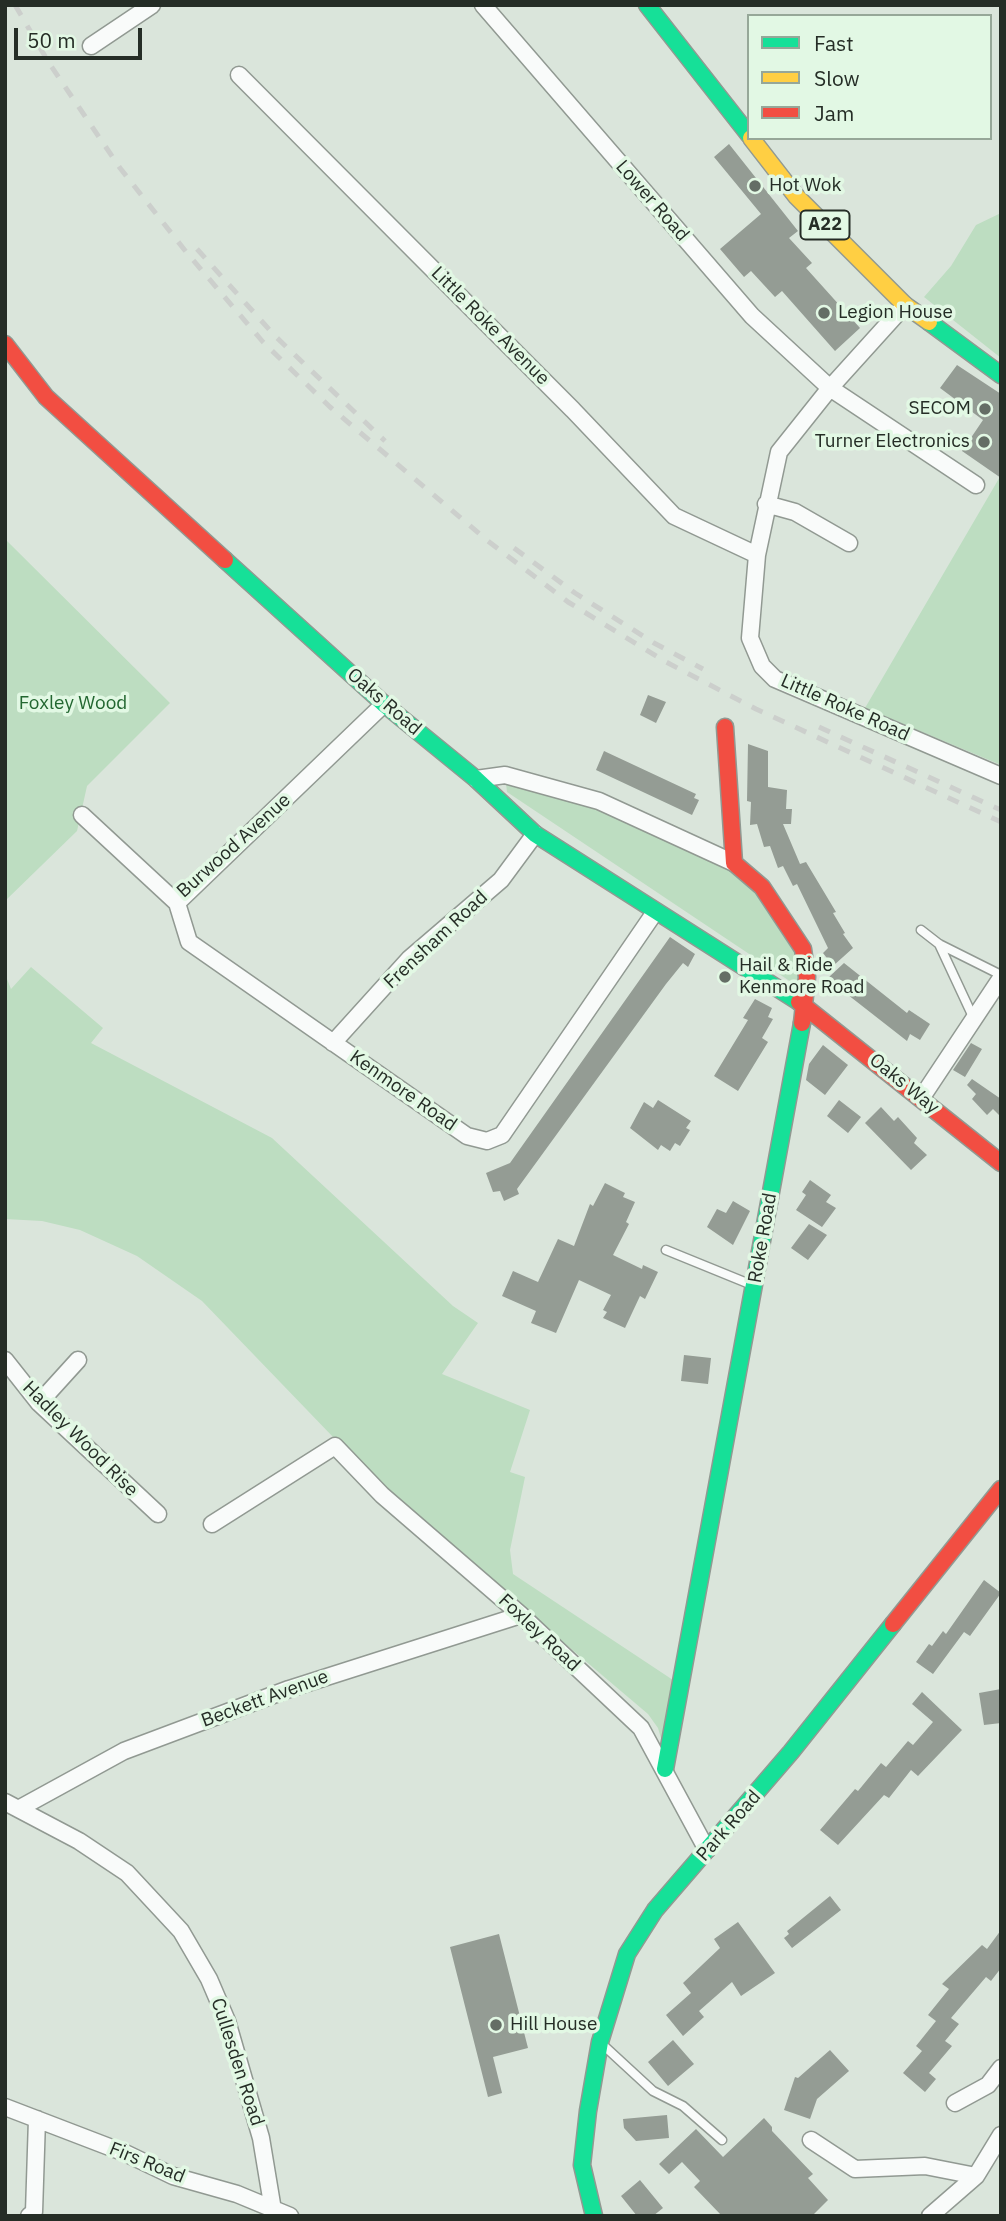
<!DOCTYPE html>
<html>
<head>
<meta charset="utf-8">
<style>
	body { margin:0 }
	#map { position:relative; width:1006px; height:2221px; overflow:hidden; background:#dae5db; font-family:"IBM Plex Sans",sans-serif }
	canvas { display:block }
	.frame { position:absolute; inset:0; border:7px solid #252d26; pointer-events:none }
	.legend { position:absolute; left:747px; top:14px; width:245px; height:126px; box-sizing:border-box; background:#e2f8e4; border:2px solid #96a798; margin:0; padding:9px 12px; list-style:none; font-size:21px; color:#252d26 }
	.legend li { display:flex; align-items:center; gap:14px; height:35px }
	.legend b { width:35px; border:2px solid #96a798 }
	.scale { position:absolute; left:14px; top:28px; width:128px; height:32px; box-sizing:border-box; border:4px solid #252d26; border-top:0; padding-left:9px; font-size:21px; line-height:24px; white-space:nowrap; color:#252d26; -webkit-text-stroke:5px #e2f8e4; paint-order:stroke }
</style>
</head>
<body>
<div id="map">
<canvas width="1006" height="2221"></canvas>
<div class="frame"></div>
<ul class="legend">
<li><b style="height:9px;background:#16e098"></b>Fast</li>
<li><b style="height:9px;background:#ffcf43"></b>Slow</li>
<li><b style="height:9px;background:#f24e42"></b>Jam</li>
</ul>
<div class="scale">50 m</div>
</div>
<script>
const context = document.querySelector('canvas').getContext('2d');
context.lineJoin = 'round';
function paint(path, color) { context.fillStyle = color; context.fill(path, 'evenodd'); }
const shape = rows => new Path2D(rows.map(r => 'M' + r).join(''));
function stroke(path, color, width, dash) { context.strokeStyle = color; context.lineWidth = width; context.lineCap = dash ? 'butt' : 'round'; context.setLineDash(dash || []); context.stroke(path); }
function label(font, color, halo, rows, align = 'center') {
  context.font = font + ' "IBM Plex Sans",sans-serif'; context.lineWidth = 7; context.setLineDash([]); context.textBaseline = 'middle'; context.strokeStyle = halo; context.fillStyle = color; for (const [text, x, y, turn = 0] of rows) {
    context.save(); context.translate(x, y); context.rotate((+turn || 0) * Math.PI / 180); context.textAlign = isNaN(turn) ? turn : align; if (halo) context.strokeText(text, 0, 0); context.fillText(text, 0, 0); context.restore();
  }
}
const green = shape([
	[1001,213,1001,358,924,297,951,266,976,225],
	[1001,475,1001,765,865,708],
	[5,539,170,703,87,786,77,831,5,901],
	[505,775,599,801,734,863,803,949,806,992,507,792],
	[31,967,103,1028,91,1043,272,1138,453,1306,478,1323,442,1374,530,1410,510,1472,525,1477,510,1550,513,1574,676,1682,665,1752,658,1728,648,1714,386,1492,202,1301,137,1256,80,1230,42,1221,5,1219,5,974,11,989]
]);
const building = shape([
	[729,144,798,231,789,238,812,263,806,268,860,328,835,351,782,291,775,297,751,271,744,277,720,249,761,214,714,157],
	[957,365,1001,394,1001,478,962,451,983,420,940,388],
	[648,695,666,702,656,723,640,715],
	[748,744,768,751,768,787,787,790,786,809,792,809,791,824,783,824,800,864,806,862,836,912,833,913,845,933,843,934,853,948,833,966,823,953,828,948,797,884,793,886,783,866,778,868,770,846,764,847,757,824,750,825,751,802,747,801],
	[604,751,696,794,694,798,699,800,692,815,596,770],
	[670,937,695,954,688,967,683,963,666,984,517,1189,519,1194,504,1201,500,1191,493,1192,486,1173,510,1163],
	[844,963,907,1013,909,1010,930,1024,920,1040,910,1034,907,1041,843,991,829,977],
	[755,999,772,1008,768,1017,773,1019,762,1038,768,1042,738,1091,714,1076,748,1020,743,1018],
	[971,1043,982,1049,965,1077,953,1070],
	[823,1045,848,1065,825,1095,806,1080,809,1064],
	[972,1079,1001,1099,1001,1117,993,1109,987,1115,972,1099,976,1094,967,1085],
	[658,1100,691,1121,686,1128,690,1130,680,1146,675,1143,670,1151,661,1145,658,1150,630,1128,644,1102,653,1108],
	[839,1100,861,1117,848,1133,827,1116],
	[881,1107,894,1121,898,1117,917,1138,914,1143,927,1155,911,1170,865,1123],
	[810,1180,831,1195,826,1202,836,1208,822,1227,796,1210,806,1195,802,1192],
	[605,1183,625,1193,623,1197,635,1202,626,1222,629,1224,613,1255,642,1269,643,1265,658,1272,645,1299,640,1296,625,1328,603,1318,607,1312,603,1310,611,1295,579,1280,556,1333,531,1323,536,1311,502,1296,513,1271,538,1282,558,1239,574,1246,590,1204,593,1206],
	[733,1201,750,1211,733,1245,707,1227,717,1209,726,1213],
	[809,1224,827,1235,808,1260,791,1248],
	[684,1355,711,1358,708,1384,681,1381],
	[984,1580,1001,1593,970,1636,964,1632,933,1674,916,1662,929,1644,932,1646,943,1631,946,1634],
	[1001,1689,1001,1723,984,1725,979,1693],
	[922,1692,962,1730,918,1776,911,1770,889,1798,884,1795,838,1845,820,1830,855,1789,858,1791,881,1763,886,1767,908,1741,913,1745,933,1722,912,1704],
	[830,1896,841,1910,792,1948,784,1938,789,1934,787,1931],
	[738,1922,775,1973,741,1996,732,1982,699,2011,704,2017,683,2036,666,2015,691,1993,683,1983,720,1948,714,1939],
	[1001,1930,1001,1968,991,1981,986,1977,951,2018,959,2024,945,2041,952,2046,929,2073,936,2079,925,2092,903,2073,922,2051,916,2046,936,2021,928,2015,949,1989,942,1984,982,1945,987,1949],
	[499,1934,528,2048,493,2057,502,2093,488,2097,450,1947],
	[673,2040,694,2064,668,2086,648,2062],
	[830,2050,849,2071,817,2099,810,2119,784,2110,795,2077,798,2078],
	[667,2115,669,2138,636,2141,624,2128,623,2119],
	[764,2118,772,2127,772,2131,813,2174,808,2178,828,2200,812,2216,722,2216,694,2187,700,2181,682,2162,669,2174,659,2164,696,2129,723,2157],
	[640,2180,663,2208,653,2216,637,2216,621,2196]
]);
const lane = shape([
	[921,930,939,944,1001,975],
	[939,944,974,1019],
	[666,1250,752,1285],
	[602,2044,653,2091,683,2106,722,2140]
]);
const street = shape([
	[483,5,752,316,830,388,976,485],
	[91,46,152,5],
	[239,75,573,410,674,516,757,555],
	[905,305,830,388,779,452,757,555,750,638,762,666,775,679,1001,776],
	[766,504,795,512,849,543],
	[476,779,505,775,599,801,734,863],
	[82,815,177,903,384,704],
	[177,903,189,942,467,1136,487,1141,502,1135,655,912],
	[333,1043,409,959,501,880,535,834],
	[922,1097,1001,978],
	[5,1360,39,1403,158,1514],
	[39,1403,78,1360],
	[212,1524,335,1446,382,1495,521,1615,641,1728,707,1850],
	[5,1802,79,1841,127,1873,181,1931,209,1979,227,2021,261,2138,273,2210],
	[20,1808,124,1751,289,1689,521,1615],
	[955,2103,988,2085,1001,2068],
	[5,2107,125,2153,173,2176,237,2194,290,2216],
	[811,2140,855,2169,925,2166,976,2176],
	[29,2216,34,2212,37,2119],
	[930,2216,976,2176,1001,2135]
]);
const fast = shape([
	[647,5,749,135],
	[929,322,1001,375],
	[225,560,384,704,476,779,535,834,799,1002],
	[665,1769,802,1023],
	[594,2216,582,2165,588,2111,600,2042,627,1954,655,1910,791,1752,893,1624]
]);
const slow = shape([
	[751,138,796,196,905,305,929,322]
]);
const jam = shape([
	[5,344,46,397,225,560],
	[725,727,734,863,762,887,803,949,807,977,802,1023],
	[799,1002,1001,1163],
	[893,1624,1001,1489]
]);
const rail = shape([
	[15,5,49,63,120,168,187,253,263,342,330,407,488,541,568,602,666,662,756,709,1001,822],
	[197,249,275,336,385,441],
	[514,548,575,593,654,643,703,669],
	[819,727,1001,810]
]);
const markers = [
	[755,186,7,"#646d65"],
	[824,313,7,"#646d65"],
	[985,409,7,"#646d65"],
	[984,442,7,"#646d65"],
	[725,977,7,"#646d65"],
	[496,2025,7,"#646d65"]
];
const shields = [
	[825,225,49]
];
const shieldNames = [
	["A22",825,225]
];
const poiNames = [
	["Hot Wok",769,186],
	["Legion House",838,313],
	["SECOM",971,409,"right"],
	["Turner Electronics",970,442,"right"],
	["Hail & Ride",739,966],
	["Kenmore Road",739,988],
	["Hill House",510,2025]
];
const streetNames = [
	["Lower Road",652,201,49],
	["Little Roke Avenue",490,326,45],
	["Oaks Road",384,702,41],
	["Little Roke Road",845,708,24],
	["Burwood Avenue",234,846,-42],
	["Frensham Road",436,940,-43],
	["Oaks Way",904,1084,39],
	["Kenmore Road",403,1091,35],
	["Roke Road",763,1238,-80],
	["Hadley Wood Rise",80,1439,45],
	["Foxley Road",539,1633,43],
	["Beckett Avenue",265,1699,-20],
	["Park Road",729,1826,-49],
	["Cullesden Road",237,2062,72],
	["Firs Road",147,2163,22]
];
const parkNames = [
	["Foxley Wood",73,704]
];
paint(green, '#bdddc1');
paint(building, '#949c94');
stroke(lane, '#919992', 11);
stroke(street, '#919992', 19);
stroke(fast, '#919992', 19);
stroke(slow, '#919992', 19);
stroke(jam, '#919992', 19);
stroke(lane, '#f9fbfa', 8);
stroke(street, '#f9fbfa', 16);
stroke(fast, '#16e098', 16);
stroke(slow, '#ffcf43', 16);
stroke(jam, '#f24e42', 16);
stroke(rail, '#cccfcc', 5, [12, 12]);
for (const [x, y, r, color] of markers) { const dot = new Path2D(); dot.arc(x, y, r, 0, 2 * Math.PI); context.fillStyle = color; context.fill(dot); stroke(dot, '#e2f8e4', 2.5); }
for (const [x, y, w] of shields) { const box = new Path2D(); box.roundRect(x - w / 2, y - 14.5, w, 29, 5); context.fillStyle = '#e2f8e4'; context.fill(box); stroke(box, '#252d26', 2); }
label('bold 18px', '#252d26', null, shieldNames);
label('19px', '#252d26', '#e2f8e4', poiNames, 'left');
label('19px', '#252d26', '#e2f8e4', streetNames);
label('19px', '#236731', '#e2f8e4', parkNames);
</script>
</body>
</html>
